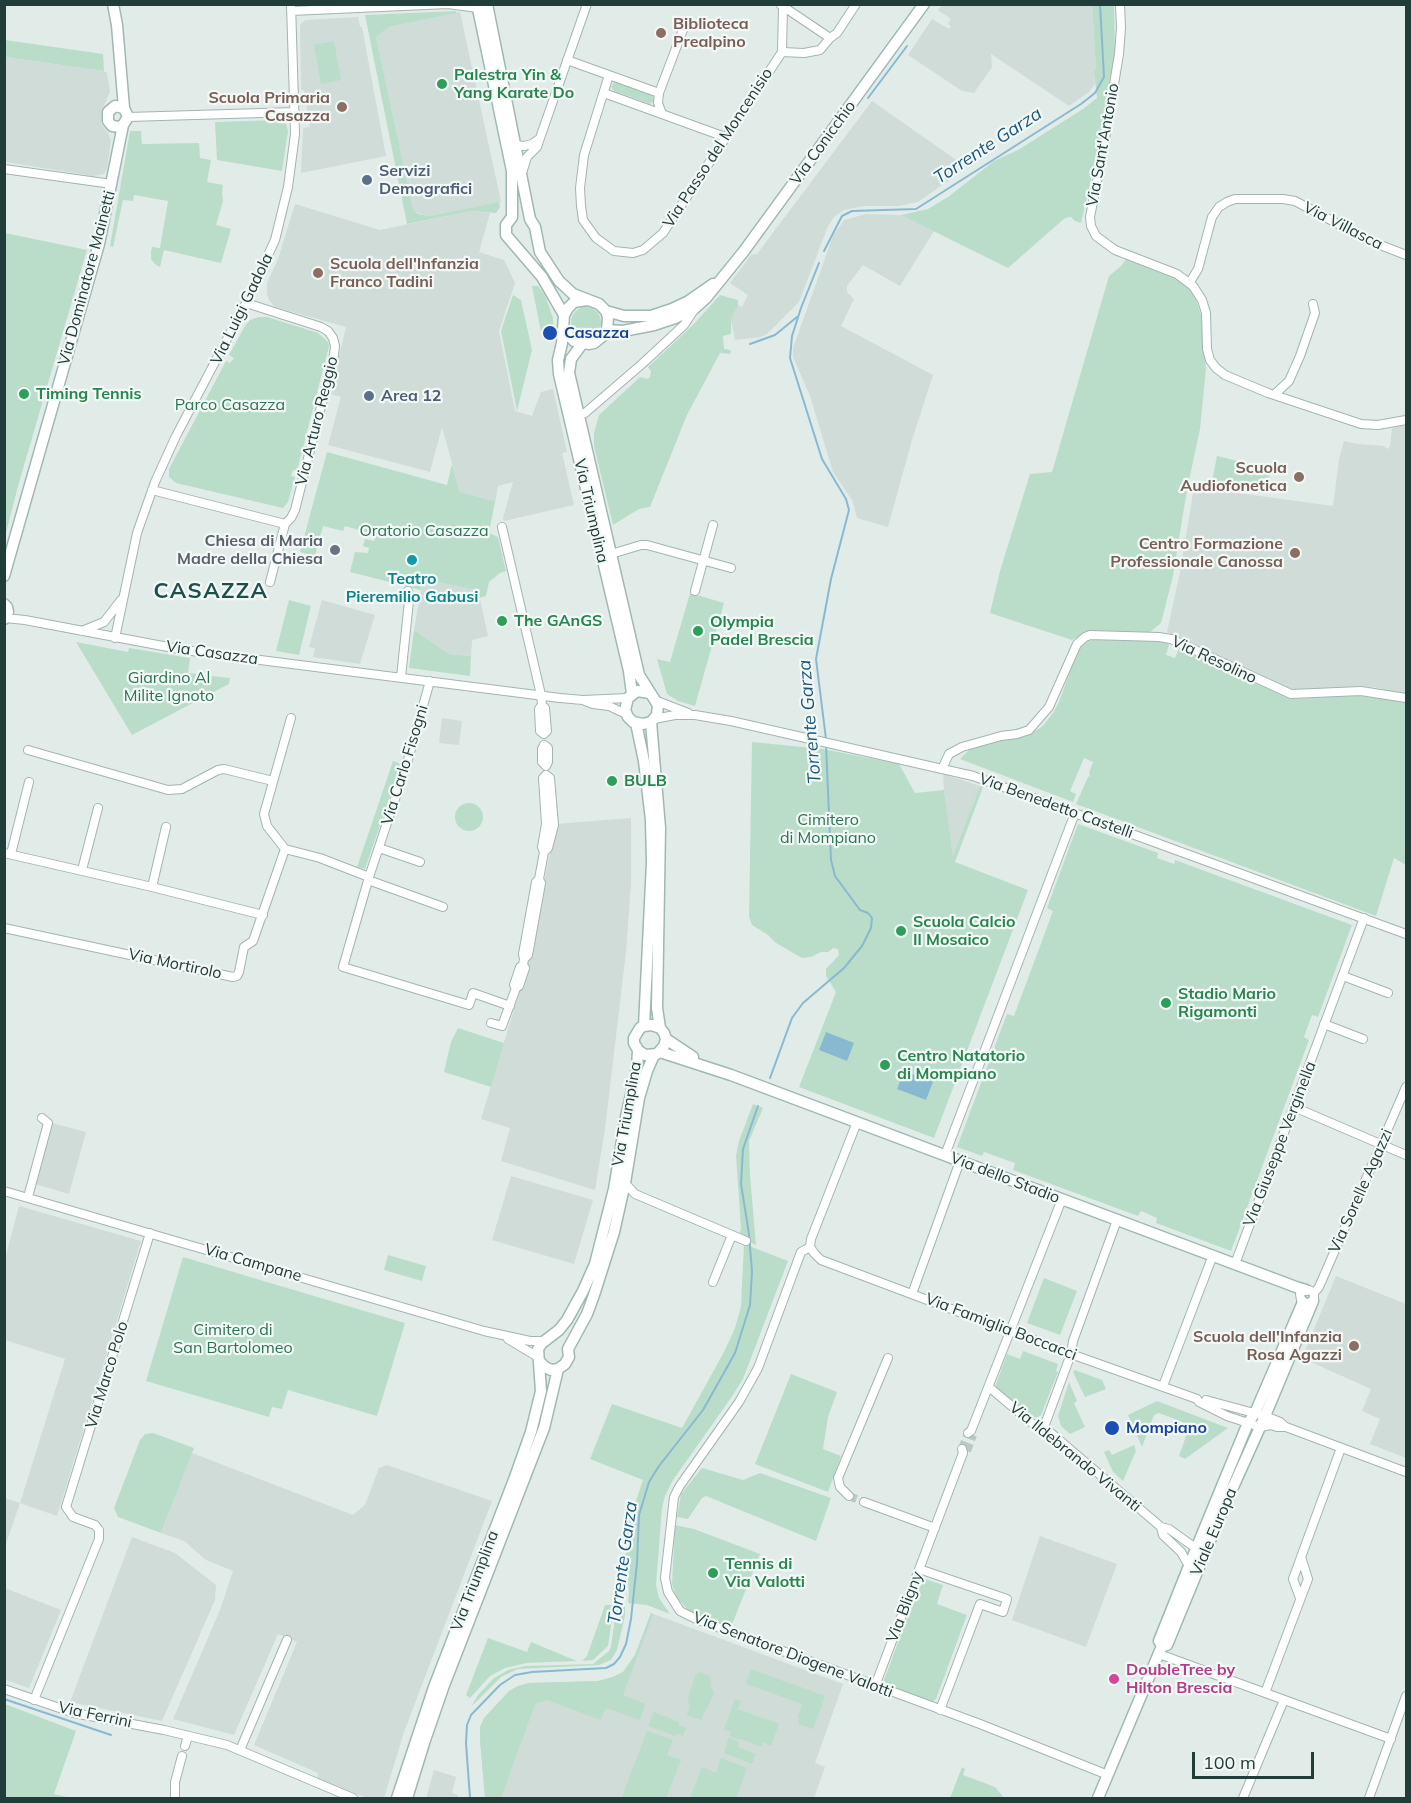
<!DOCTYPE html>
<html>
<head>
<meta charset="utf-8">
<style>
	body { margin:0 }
	#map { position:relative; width:1411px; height:1803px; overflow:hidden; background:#e1ece9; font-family:Mulish,sans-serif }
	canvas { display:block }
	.frame { position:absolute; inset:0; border:6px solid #213d3a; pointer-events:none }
	.scale { position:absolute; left:1192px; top:1752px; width:122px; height:27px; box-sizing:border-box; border:3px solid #213d3a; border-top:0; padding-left:8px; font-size:18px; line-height:21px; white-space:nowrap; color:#213d3a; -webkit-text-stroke:4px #f2f8f6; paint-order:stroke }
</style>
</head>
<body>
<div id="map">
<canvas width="1411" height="1803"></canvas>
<div class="frame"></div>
<div class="scale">100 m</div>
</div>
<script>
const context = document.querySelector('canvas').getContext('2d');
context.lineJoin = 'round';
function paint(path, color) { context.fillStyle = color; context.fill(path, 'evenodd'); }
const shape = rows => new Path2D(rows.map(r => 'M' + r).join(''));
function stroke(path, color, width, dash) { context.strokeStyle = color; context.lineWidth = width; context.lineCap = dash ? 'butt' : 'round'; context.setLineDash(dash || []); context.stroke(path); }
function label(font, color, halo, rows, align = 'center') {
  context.font = font + ' Mulish,sans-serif'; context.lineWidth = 4.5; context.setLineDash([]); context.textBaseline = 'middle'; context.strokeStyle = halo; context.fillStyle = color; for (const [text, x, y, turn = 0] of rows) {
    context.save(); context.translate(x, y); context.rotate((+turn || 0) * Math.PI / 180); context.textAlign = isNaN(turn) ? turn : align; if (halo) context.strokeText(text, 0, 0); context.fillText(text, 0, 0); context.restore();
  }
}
const built = shape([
	[942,5,1092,5,1096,69,1094,71,1095,84,1089,92,1069,106,991,54,992,67,974,93,962,91,908,55,932,19,949,29,951,26,948,24,951,19,938,10],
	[460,12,501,202,430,216,424,215,413,211,376,37,389,27],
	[358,17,360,27,362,27,386,156,301,173,303,128,310,127,304,90,301,90,300,25,304,21,306,20],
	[4,57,104,71,107,73,110,92,102,110,101,124,108,133,111,141,107,168,104,174,93,176,5,162],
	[872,101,965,166,948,181,918,202,899,206,864,206,844,210,835,216,828,226,799,302,767,334,761,337,735,340,731,320,738,305,742,307,748,295,730,283,751,255,757,254],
	[295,204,380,230,471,211,490,213,479,252,504,260,515,283,499,331,515,411,532,416,541,392,553,389,567,452,562,453,574,505,504,521,503,518,513,482,498,486,494,501,460,492,442,427,430,472,328,445,341,397,330,394,346,327,275,307,269,300,267,294,267,283,278,259],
	[866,214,901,215,934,231,900,286,863,265,847,286,847,292,854,299,841,326,933,375,912,440,888,527,857,518,852,500,833,472,810,396,793,357,793,348,833,236,844,220],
	[1400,426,1406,426,1406,695,1374,687,1358,686,1295,691,1283,688,1167,632,1180,572,1194,487,1333,506,1339,459,1344,441,1358,444,1384,446,1388,449,1390,446,1392,428],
	[423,579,478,590,488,636,472,640,471,656,449,654,414,630],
	[322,600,375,615,360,664,313,657,315,648,309,647],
	[442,718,462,721,459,745,439,743],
	[943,774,980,786,953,857,944,790],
	[631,818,631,883,626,952,605,1129,595,1190,501,1161,510,1128,481,1119,527,966,556,824],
	[52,1123,86,1132,69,1194,35,1184],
	[511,1176,593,1200,574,1264,492,1240],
	[19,1206,141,1241,57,1516,20,1503,5,1547,5,1498,20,1503,65,1359,5,1340,5,1259],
	[1336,1276,1406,1304,1406,1458,1370,1444,1380,1419,1362,1411,1371,1389,1302,1358],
	[192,1453,353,1515,365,1505,379,1468,387,1465,492,1501,404,1732,384,1798,368,1798,359,1795,317,1778,318,1773,254,1745,297,1642,278,1634,234,1735,173,1719,220,1610,233,1571,206,1560,184,1541,161,1533],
	[1040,1536,1117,1564,1086,1647,1012,1620],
	[132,1537,175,1553,216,1585,215,1600,162,1721,70,1702],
	[5,1588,61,1610,29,1688,6,1680,5,1685],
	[651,1613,843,1684,815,1763,825,1767,814,1798,485,1798,480,1739,480,1727,484,1718,509,1691,518,1686,529,1683,598,1681,613,1677,623,1672,635,1655],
	[434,1770,456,1777,452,1793,458,1795,457,1798,426,1798]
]);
const green = shape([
	[1092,5,1114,5,1115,52,1100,140,1081,223,1075,221,1071,217,1065,218,1008,268,901,215,928,209,948,197,994,161,1018,150,1083,109,1097,98,1094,71,1096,69],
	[456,11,456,13,389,27,376,37,413,210,418,214,430,216,499,202,500,207,496,213,471,211,407,224,365,15],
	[5,40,103,54,104,71,5,57],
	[334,41,341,80,321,84,314,45],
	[614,82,652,95,655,100,650,104,614,91,611,87],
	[279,120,286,124,288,131,282,171,217,160,215,122],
	[130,131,141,131,142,144,199,143,200,158,211,160,207,182,223,185,222,193,223,201,216,225,231,229,221,263,164,250,160,267,156,265,151,259,151,252,152,247,160,248,168,201,134,195,133,201,123,200,113,247,110,246],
	[5,233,87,250,18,486,5,537],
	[1126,259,1178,280,1187,285,1194,294,1201,315,1206,369,1200,429,1187,490,1173,576,1161,623,1149,633,1084,633,1072,640,990,613,1000,571,1030,474,1052,472,1109,276,1121,266],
	[532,286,538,286,545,295,553,318,553,329,541,332],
	[513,295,521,300,532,350,517,411,501,331],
	[720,295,738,300,738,305,731,320,731,334,723,336,724,349,731,350,730,354,720,353,687,415,650,507,639,509,613,525,594,446,594,433,599,415,640,377,647,379,650,377,651,371,648,367,693,325],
	'571 322a15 15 0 1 1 30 0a15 15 0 1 1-30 0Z',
	[259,317,267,317,318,333,328,342,329,346,297,471,293,470,291,476,295,477,288,502,283,508,176,483,169,477,169,469,226,361,230,363,234,358,229,355,245,326,250,320],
	[327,452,447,485,452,464,460,492,494,501,498,486,489,533,498,537,506,571,500,573,489,582,486,596,479,598,477,590,423,579,421,590,350,572,355,552,368,553,369,548,363,546,365,539,374,541,376,535,345,526,343,531,323,526,315,556,300,552],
	[1217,456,1271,469,1265,493,1211,486],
	[690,593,724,603,695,706,678,701,667,694,657,659,670,662],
	[289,600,311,606,299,655,276,651],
	[414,630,449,654,471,656,470,676,409,668],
	[1093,640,1157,641,1169,644,1166,655,1175,658,1179,648,1228,669,1288,698,1298,699,1353,695,1406,702,1406,865,1394,858,1376,916,1076,804,1088,777,1090,776,1089,773,1093,762,1084,758,1070,791,1076,794,1073,802,960,759,969,750,1001,739,1027,736,1043,726,1053,713,1059,702,1078,650,1087,642],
	[76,642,128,652,129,648,190,658,188,673,197,674,197,676,202,676,203,675,230,678,229,684,132,735],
	[752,742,823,749,899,764,915,793,944,790,953,856,980,786,983,787,955,862,1028,890,934,1138,799,1087,836,992,826,976,826,969,839,955,838,949,833,948,828,952,821,952,811,957,802,958,776,943,768,935,752,925,749,917],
	[393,761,401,764,365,869,357,867],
	'455 817a14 14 0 1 1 28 0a14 14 0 1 1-28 0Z',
	[1078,824,1158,853,1157,858,1174,864,1175,860,1352,925,1318,1017,1312,1015,1304,1037,1309,1040,1231,1251,1156,1223,1157,1218,1141,1211,1138,1216,1013,1170,1015,1163,984,1152,982,1156,957,1147,1007,1014,1014,1016,1053,911,1047,908],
	[458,1028,504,1043,491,1087,444,1072,451,1042],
	[753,1104,763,1108,749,1141,750,1175,756,1245,739,1237,741,1229,736,1156,739,1141],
	[744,1244,788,1261,743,1379,731,1398,673,1480,665,1496,662,1508,656,1585,659,1598,670,1614,647,1605,628,1603,629,1592,625,1545,629,1521,643,1480,590,1459,612,1404,682,1428,724,1352,735,1328,741,1306],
	[388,1255,426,1266,422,1281,384,1270],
	[183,1257,405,1323,377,1416,288,1390,282,1409,272,1407,269,1417,146,1381],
	[1044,1278,1077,1291,1060,1335,1027,1323],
	[1023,1351,1058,1364,1056,1371,1058,1372,1041,1415,1038,1417,1031,1417,995,1387,1007,1354,1020,1359],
	[1075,1370,1102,1380,1106,1389,1085,1397,1073,1372],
	[791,1374,837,1392,828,1417,823,1449,841,1456,828,1492,755,1464],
	[1069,1382,1077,1401,1074,1403,1085,1427,1070,1434,1061,1426,1058,1416],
	[1157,1401,1228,1428,1185,1459,1179,1456,1190,1425,1159,1413,1154,1415,1142,1447,1128,1415],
	[153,1433,194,1448,161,1533,118,1517,114,1508,140,1440,145,1434],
	[1134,1445,1136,1451,1123,1481,1113,1472,1104,1452,1109,1450,1112,1455],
	[702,1468,743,1480,760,1473,831,1498,816,1541,706,1496,702,1498,688,1519,677,1517,681,1494],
	[675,1525,694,1529,760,1554,731,1627,690,1612,676,1597,672,1584],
	[922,1578,943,1585,937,1604,967,1615,936,1699,932,1702,886,1685,884,1680],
	[605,1605,614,1605,608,1646,593,1660,582,1661,587,1656],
	[617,1605,625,1606,625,1616,617,1650,611,1660,599,1665,518,1669,501,1677,471,1707,478,1695,494,1678,508,1670,525,1666,593,1664,609,1651,611,1647],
	[651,1613,653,1614,623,1695,645,1704,640,1720,606,1708,600,1720,547,1700,535,1704,501,1798,485,1798,480,1739,480,1727,484,1718,509,1691,518,1686,529,1683,598,1681,613,1677,623,1672,635,1655],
	[488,1638,527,1652,531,1642,577,1661,527,1663,505,1668,490,1676,470,1698,466,1695],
	[751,1669,825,1696,813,1729,798,1724,799,1719,798,1716,802,1704,746,1684],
	[699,1672,710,1676,711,1688,714,1693,701,1720,687,1715,690,1705,687,1704,689,1698,688,1697,696,1674,698,1675],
	[735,1699,741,1701,738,1709,779,1724,771,1746,763,1742,762,1746,759,1746,741,1739,740,1740,730,1736,731,1732,724,1729],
	[5,1704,76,1731,54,1794,71,1798,5,1798],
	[654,1712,679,1722,679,1725,686,1728,683,1736,676,1733,675,1736,648,1726],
	[647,1731,673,1740,667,1755,681,1760,666,1798,627,1798,622,1797],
	[729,1737,739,1742,738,1747,756,1754,752,1764,724,1753],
	[721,1758,747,1768,736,1798,690,1798,702,1767,716,1773],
	[962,1767,965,1769,963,1775,995,1787,1004,1798,950,1798]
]);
const water = shape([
	[826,1032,854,1043,847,1061,819,1050],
	[904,1071,933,1082,926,1100,897,1089]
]);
const stream = shape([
	[868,98,907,46],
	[824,251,842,216,852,211,916,209,1081,104,1095,93,1104,77,1100,4],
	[819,263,801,308,792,336,790,358,822,459,846,499,849,510,831,579,816,659,826,739],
	[750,344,775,335,797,317],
	[770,1078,792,1018,803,1003,844,968,862,946,871,928,872,918,868,913,860,910,835,876,831,860,826,745],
	[4,1699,111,1735],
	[470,1798,466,1743,467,1725,471,1715,500,1685,515,1675,532,1672,606,1668,614,1664,620,1657,626,1644,631,1619,637,1563,639,1515,649,1482,659,1466,703,1410,735,1353,750,1305,752,1272,749,1234,741,1184,743,1149,758,1106]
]);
const streetTunnel = shape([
	[962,1449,968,1433],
	[967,1451,973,1435],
	[849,1496,864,1502]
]);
const street = shape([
	[1120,4,1121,28,1119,54,1103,151,1090,217,1091,226,1096,236,1115,250,1177,274,1193,286,1202,300,1206,313,1207,349,1210,360,1216,368,1225,375,1268,393,1361,424,1378,425,1406,420],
	[781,5,830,38],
	[291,11,448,4,478,8],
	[782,52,804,53,820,50,830,38,837,33,856,4],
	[567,60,659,93,658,103,662,114],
	[609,75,584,155,580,188,581,206,583,220,596,238,614,251,633,253,643,250,663,233,782,52,783,7],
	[604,93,725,137],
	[659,93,684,27],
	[128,117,295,112],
	[516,145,524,146,532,144,539,139],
	[4,169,112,184],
	[522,173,527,157,537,147,540,138,587,4],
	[1190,282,1198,269,1212,217,1219,207,1227,202,1235,199,1283,199,1295,201,1370,241,1406,255],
	[246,303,321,327,328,331,333,338,335,346,334,355,295,510,291,518,285,524,270,582],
	[1275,394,1289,381,1300,356,1315,313,1313,304],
	[578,415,585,413,642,364,684,325,694,310],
	[152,490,285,524],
	[502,527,541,695,542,705,545,708,547,731,544,734,540,731,539,709,542,705],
	[611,554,641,545,647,545,731,568],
	[695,591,713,525],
	[5,618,25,620,184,650,268,661,560,698,583,700,628,698],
	[82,631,104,622,121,600],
	[115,638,137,533,155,482,176,436,246,303,275,240,288,187,295,134,291,4],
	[401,677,409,601,408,591],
	[430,681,407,763,369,877,343,967,469,1005,473,993,510,1006],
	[585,701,593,704,609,706,626,714],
	[657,701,688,713],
	[291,718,264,814,267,826,285,849,320,858,369,877],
	[654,719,675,715,695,715,731,721,973,776,1406,934],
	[544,745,548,748,548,762,546,766,542,762,542,749,544,745],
	[28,750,168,790,182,789,218,770,224,769,273,781],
	[942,769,949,754,962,747,1001,736,1017,734,1029,730,1049,707,1077,644,1085,637,1090,635,1159,637,1171,639,1291,694,1361,691,1406,698],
	[546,775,550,778,554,825,548,848,544,852,542,847,546,824,543,778,546,775],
	[379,848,420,862],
	[4,853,152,887,263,915],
	[11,854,29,782],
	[82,870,98,808],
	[539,879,541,883,528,955,524,959,523,954,536,882,539,879],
	[539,879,544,852],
	[368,880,443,907],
	[152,887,166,827],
	[4,928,233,977,237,976,239,972,244,947,253,941,285,849],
	[1343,976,1388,993],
	[516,988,514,985,520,967],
	[491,1023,502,1026,516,988,519,986,525,968,523,965,524,959],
	[1324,1024,1363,1039],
	[1294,1107,1406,1155],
	[857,1122,811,1239,810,1247,801,1252,758,1368,739,1402,679,1487,674,1497,665,1578,668,1592,680,1611,696,1619,980,1724,1108,1775],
	[945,1155,1075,813],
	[625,1183,635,1194,746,1241],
	[4,1191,484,1331,530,1341,545,1341],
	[28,1197,48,1123,42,1118],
	[810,1247,814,1253,821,1260,1071,1354,1197,1399,1199,1402,1227,1416,1260,1427,1271,1425,1277,1427,1286,1427,1406,1472],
	[1235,1264,1364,918],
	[713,1282,732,1235],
	[1314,1293,1309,1290,1304,1290,1300,1294,1301,1300,1307,1304,1314,1300,1314,1293,1319,1287,1406,1087],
	[912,1294,960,1161],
	[508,1339,538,1357],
	[1163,1386,1213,1255],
	[989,1387,1034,1425,1044,1427,1161,1527,1169,1529,1197,1549],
	[1206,1400,1265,1416,1280,1422,1286,1427],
	[1044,1427,1071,1354,1073,1341,1117,1220],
	[968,1433,971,1431,1062,1199],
	[849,1496,840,1487,838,1478,888,1358],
	[864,1502,935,1528],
	[1161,1527,1163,1535,1181,1552,1189,1566],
	[919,1569,1007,1599,1003,1612,980,1604,940,1710],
	[1300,1598,1293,1579,1341,1448],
	[1159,1654,1391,1739],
	[875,1686,963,1453,962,1449],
	[4,1689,74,1713,164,1730,227,1745,353,1798],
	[1265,1693,1308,1579,1301,1557],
	[34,1700,99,1539,99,1530,95,1525,73,1517,66,1507,150,1233],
	[185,1746,188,1736],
	[240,1750,287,1640],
	[175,1798,175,1782,182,1756],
	[1243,1798,1284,1700],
	[1369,1798,1406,1696]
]);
const secondary = shape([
	[113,4,117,25,124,108,128,117,123,125,120,127,112,126,108,121,108,112,115,106,124,108],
	[477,4,512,171,512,217,506,225,506,235,542,277,564,315],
	[487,4,530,219,535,227,540,252,559,281,573,294,599,304,606,311,608,317,607,330,604,335,594,343,589,344,574,341,568,335,564,327],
	[587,300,574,302,568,308,564,315,562,343,558,360,559,374,629,671,632,694],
	[606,311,624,316,651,316,672,309,687,302,713,284],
	[607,330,623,331,654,325,675,318,695,308,706,298,744,251,924,4],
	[582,344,571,359,569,373,639,675,658,705,657,715,651,722,643,724,633,722,628,717,625,710,628,698,637,691,650,693],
	[4,576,99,244,123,125],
	[4,604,7,607,8,612,4,619],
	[636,723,644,761,651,820,652,862,644,1026],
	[666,1039,693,1057],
	[638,1050,645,1055,657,1054,664,1046,666,1039,664,1033,660,1028,657,1008,660,828,651,722],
	[660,1052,731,1075,1296,1287,1306,1290],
	[540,1362,545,1367,551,1370,558,1369,565,1364,569,1357,568,1349,587,1314,594,1295,614,1232,625,1183,639,1098,647,1071,654,1055],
	[1162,1646,1159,1641,1189,1566,1248,1423,1255,1413,1303,1302],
	[397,1798,434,1687,515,1477,531,1432,541,1391,538,1349,542,1343,559,1330,567,1320,583,1291,595,1264,614,1189,626,1117,637,1068,638,1050,634,1043,634,1038,640,1028,644,1026,652,1025,660,1028],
	[407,1798,424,1743,443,1688,544,1428,558,1369],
	[1098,1798,1162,1646,1167,1645,1230,1492,1234,1485,1265,1416,1313,1301]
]);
const markers = [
	[661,33,6,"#8d6e63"],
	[442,84,6,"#2e9e5b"],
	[342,107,6,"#8d6e63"],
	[367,180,6,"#5c6f8a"],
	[318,273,6,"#8d6e63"],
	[550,333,8,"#1a4fb4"],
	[24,394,6,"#2e9e5b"],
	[369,396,6,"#5c6f8a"],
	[1299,477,6,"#8d6e63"],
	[335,550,6,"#6b7280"],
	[1295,553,6,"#8d6e63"],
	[412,560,6,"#0f9aa8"],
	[502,621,6,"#2e9e5b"],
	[698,631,6,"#2e9e5b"],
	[612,781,6,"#2e9e5b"],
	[901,931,6,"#2e9e5b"],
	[1166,1003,6,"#2e9e5b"],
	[885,1065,6,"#2e9e5b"],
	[1354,1346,6,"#8d6e63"],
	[1112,1428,8,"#1a4fb4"],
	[713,1573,6,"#2e9e5b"],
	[1114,1679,6,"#d1479c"]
];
const educationNames = [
	["Biblioteca",673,24,"left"],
	["Prealpino",673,42,"left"],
	["Scuola Primaria",330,98],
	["Casazza",330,116],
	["Scuola dell'Infanzia",330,264,"left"],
	["Franco Tadini",330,282,"left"],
	["Scuola",1287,468],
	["Audiofonetica",1287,486],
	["Centro Formazione",1283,544],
	["Professionale Canossa",1283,562],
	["Scuola dell'Infanzia",1342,1337],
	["Rosa Agazzi",1342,1355]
];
const leisureNames = [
	["Palestra Yin &",454,75],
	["Yang Karate Do",454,93],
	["Timing Tennis",36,394],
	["The GAnGS",514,621],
	["Olympia",710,622],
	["Padel Brescia",710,640],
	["BULB",624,781],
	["Scuola Calcio",913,922],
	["Il Mosaico",913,940],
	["Stadio Mario",1178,994],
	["Rigamonti",1178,1012],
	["Centro Natatorio",897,1056],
	["di Mompiano",897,1074],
	["Tennis di",725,1564],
	["Via Valotti",725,1582]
];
const streetNames = [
	["Via Conicchio",823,143,-54],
	["Via Sant'Antonio",1103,145,-80],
	["Via Passo del Moncenisio",718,148,-57],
	["Via Villasca",1343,226,27],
	["Via Dominatore Mainetti",87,278,-75],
	["Via Luigi Gadola",242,309,-64],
	["Via Arturo Reggio",317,421,-76],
	["Via Triumplina",591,511,77],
	["Via Casazza",212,653,8],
	["Via Resolino",1214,660,25],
	["Via Carlo Fisogni",405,765,-73],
	["Via Benedetto Castelli",1056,806,20],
	["Via Mortirolo",175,964,12],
	["Via Triumplina",627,1114,-80],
	["Via Giuseppe Verginella",1280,1144,-69],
	["Via dello Stadio",1005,1178,21],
	["Via Sorelle Agazzi",1361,1191,-66],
	["Via Campane",253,1263,16],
	["Via Famiglia Boccacci",1001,1327,21],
	["Via Marco Polo",107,1375,-73],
	["Via Ildebrando Vivanti",1075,1457,39],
	["Viale Europa",1214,1532,-67],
	["Via Triumplina",475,1581,-69],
	["Via Bligny",905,1607,-69],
	["Via Senatore Diogene Valotti",793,1655,21],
	["Via Ferrini",95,1715,12]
];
const serviceNames = [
	["Servizi",379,171],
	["Demografici",379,189],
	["Area 12",381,396]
];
const transitNames = [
	["Casazza",564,333],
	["Mompiano",1126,1428]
];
const parkNames = [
	["Parco Casazza",230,405],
	["Oratorio Casazza",424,531],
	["Giardino Al",169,678],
	["Milite Ignoto",169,696],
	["Cimitero",828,820],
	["di Mompiano",828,838],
	["Cimitero di",233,1330],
	["San Bartolomeo",233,1348]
];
const worshipNames = [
	["Chiesa di Maria",323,541],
	["Madre della Chiesa",323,559]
];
const cultureNames = [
	["Teatro",412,579],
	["Pieremilio Gabusi",412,597]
];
const hotelNames = [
	["DoubleTree by",1126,1670],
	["Hilton Brescia",1126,1688]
];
const waterNames = [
	["Torrente Garza",988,146,-33],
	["Torrente Garza",810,722,-95],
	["Torrente Garza",623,1563,-82]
];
const districtNames = [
	["CASAZZA",211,591]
];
paint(built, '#cfdcd8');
paint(green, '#baddca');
paint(water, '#89b9d1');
stroke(stream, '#89b9d1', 2);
stroke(streetTunnel, '#bbc9c6', 8, [8, 4]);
stroke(street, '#a4b4b1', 10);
stroke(secondary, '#9fb8b3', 13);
stroke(street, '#fff', 8);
stroke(secondary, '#fff', 10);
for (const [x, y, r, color] of markers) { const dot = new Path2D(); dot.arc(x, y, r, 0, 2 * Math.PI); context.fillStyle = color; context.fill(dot); stroke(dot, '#f2f8f6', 2); }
label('bold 16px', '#785e54', '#f2f8f6', educationNames, 'right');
label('bold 16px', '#27864d', '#f2f8f6', leisureNames, 'left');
label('16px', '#213d3a', '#f2f8f6', streetNames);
label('bold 16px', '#4e5e75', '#f2f8f6', serviceNames, 'left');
label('bold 16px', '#164399', '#f2f8f6', transitNames, 'left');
label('16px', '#2b7454', '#f2f8f6', parkNames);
label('bold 16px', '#5b616d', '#f2f8f6', worshipNames, 'right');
label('bold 16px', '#0d838f', '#f2f8f6', cultureNames);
label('bold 16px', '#b23c85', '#f2f8f6', hotelNames, 'left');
label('italic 18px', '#1b5879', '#f2f8f6', waterNames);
context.letterSpacing = '1.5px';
label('bold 22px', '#1d4f4c', '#f2f8f6', districtNames);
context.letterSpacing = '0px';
</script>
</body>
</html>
